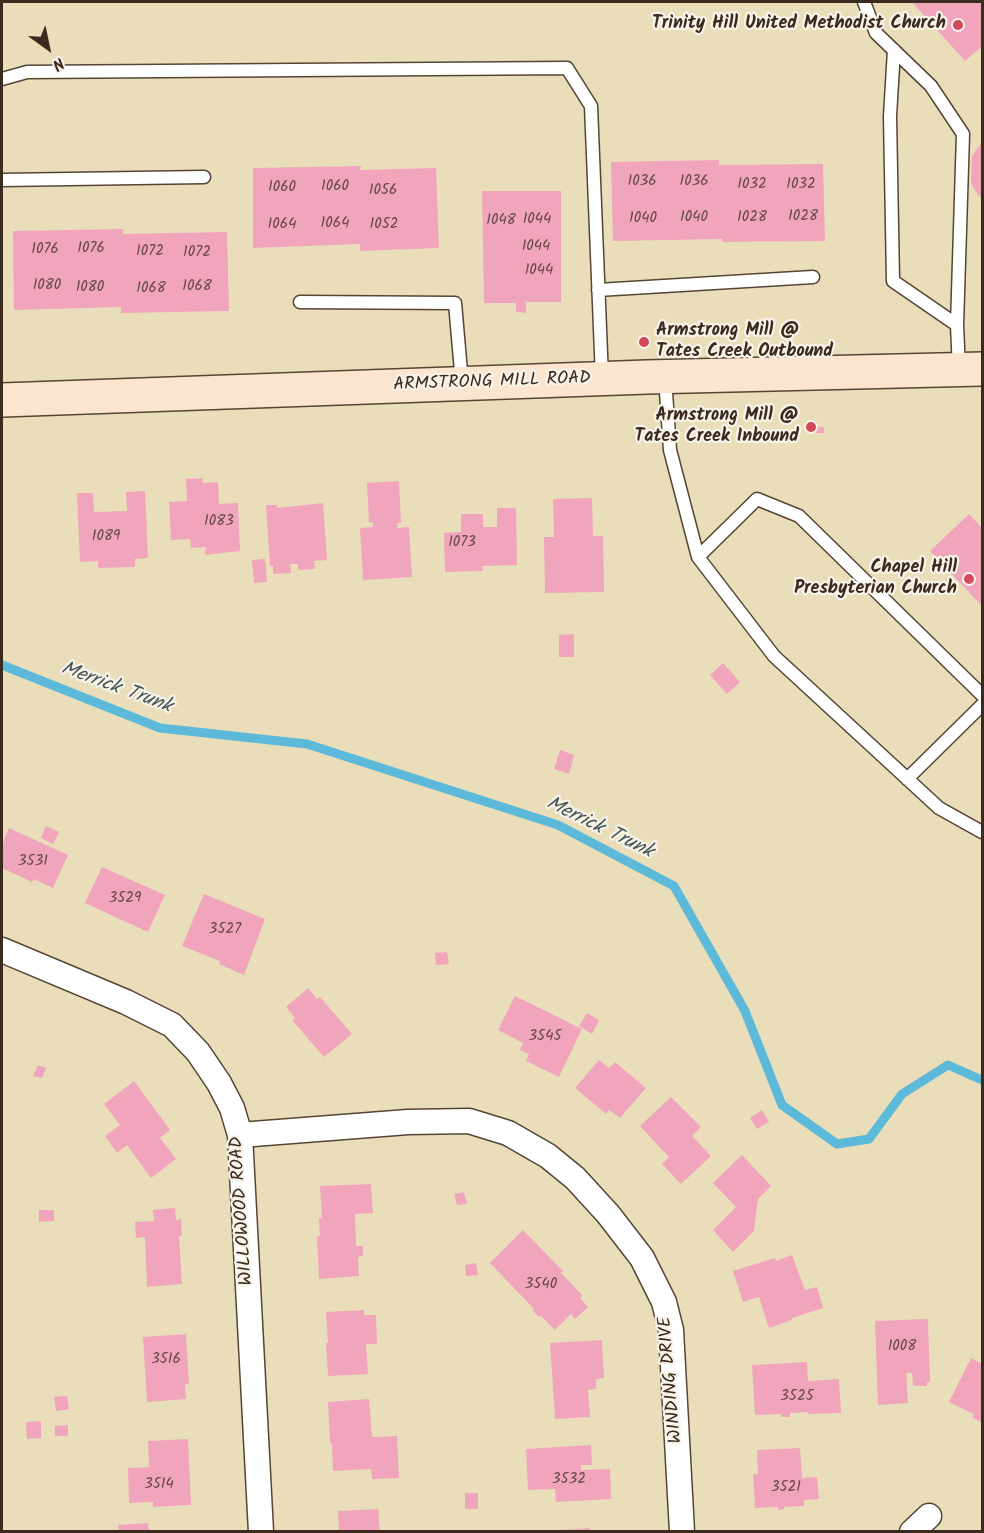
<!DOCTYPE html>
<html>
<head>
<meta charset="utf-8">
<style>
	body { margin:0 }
	#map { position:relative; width:984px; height:1533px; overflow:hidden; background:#e9deb9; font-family:Kalam,sans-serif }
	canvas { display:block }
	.frame { position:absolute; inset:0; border:3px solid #3b2a1e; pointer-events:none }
	.north { position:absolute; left:18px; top:18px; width:60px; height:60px; -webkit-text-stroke:4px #f7f3e8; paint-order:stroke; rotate:147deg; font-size:16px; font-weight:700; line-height:24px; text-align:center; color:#3b2a1e }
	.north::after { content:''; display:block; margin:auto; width:21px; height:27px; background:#3b2a1e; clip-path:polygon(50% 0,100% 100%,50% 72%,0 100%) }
</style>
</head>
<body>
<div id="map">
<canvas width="984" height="1533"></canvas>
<div class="frame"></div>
<div class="north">N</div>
</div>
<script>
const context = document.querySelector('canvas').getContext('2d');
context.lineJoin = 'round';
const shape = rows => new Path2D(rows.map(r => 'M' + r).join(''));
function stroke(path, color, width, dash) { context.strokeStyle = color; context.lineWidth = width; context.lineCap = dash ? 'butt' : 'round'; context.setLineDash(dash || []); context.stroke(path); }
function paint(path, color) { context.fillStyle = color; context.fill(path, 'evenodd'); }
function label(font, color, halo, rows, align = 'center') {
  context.font = font + ' Kalam,sans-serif'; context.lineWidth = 4.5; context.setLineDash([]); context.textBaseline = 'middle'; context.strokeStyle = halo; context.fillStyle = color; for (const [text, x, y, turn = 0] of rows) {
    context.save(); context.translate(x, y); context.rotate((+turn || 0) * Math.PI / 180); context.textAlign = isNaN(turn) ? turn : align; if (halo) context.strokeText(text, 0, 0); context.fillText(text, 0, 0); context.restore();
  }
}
const stream = shape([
	[2,665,160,728,307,744,558,825,674,886,745,1011,782,1105,837,1144,869,1139,902,1094,948,1065,982,1080]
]);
const building = shape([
	[912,2,982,2,982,51,980,48,965,61],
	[982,142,982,199,974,189,971,182,972,156],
	[719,160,719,165,823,164,825,241,722,242,722,239,613,241,611,162],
	[361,166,360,170,436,168,439,248,360,251,360,244,253,248,253,168],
	[482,191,561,191,561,302,526,302,526,313,516,312,516,303,484,303],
	[123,229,123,234,227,232,229,311,121,313,121,307,14,310,13,231],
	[814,427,824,427,824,433,814,433],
	[202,478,203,483,218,482,219,504,238,503,240,551,205,555,206,547,191,548,190,539,171,540,169,502,187,501,186,479],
	[399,481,401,523,397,523,398,528,409,527,412,577,363,580,360,528,373,527,373,523,369,522,367,483],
	[145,491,148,558,135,559,135,567,98,568,98,561,80,562,77,493,93,493,94,512,127,511,126,492],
	[592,498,593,536,603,536,604,592,545,593,544,537,554,537,553,499],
	[323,503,327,560,314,561,315,569,298,570,298,564,290,564,291,573,273,574,273,566,270,566,266,505,277,505,277,508],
	[497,508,516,508,517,565,482,566,483,571,445,572,444,533,461,532,461,514,483,514,483,527,497,527],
	[969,514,982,528,982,606,930,551],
	[265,559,267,582,254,583,252,560],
	[574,634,574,657,559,657,559,635],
	[723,663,740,682,727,694,710,675],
	[560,750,574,755,569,774,554,769],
	[46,826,59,832,53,844,41,838],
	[9,828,68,855,53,888,34,879,32,882,2,868,2,845],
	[102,867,165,895,148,932,85,903],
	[204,894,265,919,244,975,219,964,220,961,182,946],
	[447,952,449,964,436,965,435,953],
	[308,988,317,999,320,997,352,1034,324,1057,292,1020,295,1018,286,1007],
	[515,996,582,1029,559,1077,526,1061,529,1054,520,1050,523,1043,498,1030],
	[587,1013,599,1020,592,1034,579,1026],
	[599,1060,609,1068,615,1062,646,1088,620,1118,609,1110,606,1114,575,1088],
	[38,1065,46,1068,42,1078,33,1076],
	[134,1081,170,1130,160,1138,176,1159,151,1178,127,1145,117,1153,105,1136,120,1125,104,1104],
	[671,1097,701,1127,692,1136,711,1156,681,1184,662,1164,669,1157,640,1126],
	[762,1110,769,1122,757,1129,750,1118],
	[742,1155,771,1186,758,1199,754,1231,733,1252,713,1230,736,1207,713,1183],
	[371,1184,373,1213,355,1214,356,1246,363,1246,363,1256,358,1257,359,1276,319,1279,317,1236,320,1236,319,1218,322,1218,320,1186],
	[464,1192,467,1204,457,1205,454,1194],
	[175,1208,176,1220,181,1219,182,1236,179,1236,182,1284,147,1287,145,1237,136,1238,135,1222,154,1221,153,1210],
	[39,1210,54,1210,54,1221,39,1222],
	[523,1230,563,1271,561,1273,583,1296,580,1298,588,1307,575,1319,571,1314,555,1330,541,1316,539,1317,533,1311,534,1309,490,1263],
	[792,1255,805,1290,817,1287,823,1308,792,1318,792,1320,769,1328,759,1297,743,1302,733,1271,775,1258,776,1261],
	[476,1263,478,1275,466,1276,465,1265],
	[364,1310,364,1315,376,1315,377,1344,366,1344,368,1374,328,1376,326,1343,328,1343,326,1312],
	[928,1319,930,1382,927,1383,927,1386,915,1386,913,1385,912,1373,906,1373,908,1403,878,1405,875,1321],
	[186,1334,189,1384,185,1384,186,1399,147,1402,143,1337],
	[602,1340,604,1378,596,1379,596,1389,588,1390,590,1417,555,1419,550,1343],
	[971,1358,982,1364,982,1423,972,1417,974,1414,949,1402],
	[807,1362,808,1381,839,1379,841,1413,808,1414,808,1412,790,1413,790,1417,781,1417,781,1414,755,1415,752,1365],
	[67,1396,69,1409,56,1411,54,1397],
	[369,1399,372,1437,397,1436,399,1478,372,1479,371,1469,333,1471,332,1443,330,1443,328,1402],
	[41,1421,41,1438,27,1439,26,1422],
	[68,1425,68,1436,55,1436,55,1426],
	[188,1439,191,1505,153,1507,153,1502,129,1503,128,1468,149,1467,148,1441],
	[591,1445,592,1465,581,1465,581,1470,610,1469,611,1499,556,1502,555,1489,528,1490,526,1449],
	[800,1448,802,1478,817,1477,819,1499,804,1500,804,1506,784,1507,784,1509,778,1510,778,1507,755,1508,753,1474,758,1474,757,1450],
	[465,1493,478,1493,478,1509,465,1509],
	[378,1509,380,1532,339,1532,338,1511],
	[148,1523,149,1532,119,1532,118,1525],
	[590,1528,590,1532,560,1532,560,1530]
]);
const lane = shape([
	[864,2,876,33,931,86,963,134,957,325,959,369],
	[894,50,890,116,893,281,957,325],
	[2,79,27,72,567,68,591,106,602,378],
	[2,180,204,177],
	[598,290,813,277],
	[300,302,455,303,462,383],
	[665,378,670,450,698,557,774,656,939,808,982,832],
	[698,557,757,499,799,516,982,695],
	[907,779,982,705]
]);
const street = shape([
	[2,950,126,1002,172,1025,198,1052,219,1083,232,1108,240,1135,261,1532],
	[240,1135,408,1122,469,1121,508,1133,548,1156,575,1178,608,1214,642,1258,664,1302,671,1330,682,1532],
	[912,1532,929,1516]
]);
const secondary = shape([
	[2,400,647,377,982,369]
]);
const markers = [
	[958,25,6,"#d1495b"],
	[644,342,6,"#d1495b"],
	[811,427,6,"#d1495b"],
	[969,579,6,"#d1495b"]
];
const numberNames = [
	["1036",642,182],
	["1036",694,182],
	["1032",752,185],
	["1032",801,185],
	["1060",335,187],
	["1060",282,188],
	["1056",383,191],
	["1028",803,217],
	["1040",694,218],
	["1028",752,218],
	["1040",643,219],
	["1044",537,220],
	["1048",501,221],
	["1064",335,224],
	["1064",282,225],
	["1052",384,225],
	["1044",536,247],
	["1076",91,249],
	["1076",45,250],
	["1072",150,252],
	["1072",197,253],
	["1044",539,271],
	["1080",47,286],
	["1068",197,287],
	["1080",90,288],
	["1068",151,289],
	["1083",219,522],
	["1089",106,537],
	["1073",462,543],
	["3531",33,862],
	["3529",125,899],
	["3527",225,930],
	["3545",545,1037],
	["3540",541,1285],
	["1008",902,1347],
	["3516",166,1360],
	["3525",797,1397],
	["3532",569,1480],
	["3514",159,1485],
	["3521",786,1488]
];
const poiNames = [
	["Trinity Hill United Methodist Church",946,25],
	["Armstrong Mill @",656,332,"left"],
	["Tates Creek Outbound",656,353,"left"],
	["Armstrong Mill @",799,417],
	["Tates Creek Inbound",799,438],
	["Chapel Hill",957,569],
	["Presbyterian Church",957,590]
];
const streetNames = [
	["ARMSTRONG MILL ROAD",492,383,-2],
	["WILLOWOOD ROAD",243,1211,-94],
	["WINDING DRIVE",672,1380,-95]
];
const waterNames = [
	["Merrick Trunk",116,689,20],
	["Merrick Trunk",599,829,26]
];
stroke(stream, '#5cb9da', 9);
paint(building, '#f0a5bd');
stroke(lane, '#554535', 15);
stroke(street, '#554535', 27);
stroke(secondary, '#554535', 36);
stroke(lane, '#fff', 12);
stroke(street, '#fff', 24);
stroke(secondary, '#fce5cf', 33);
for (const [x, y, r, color] of markers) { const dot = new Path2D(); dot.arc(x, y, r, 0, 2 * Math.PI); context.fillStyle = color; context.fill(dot); stroke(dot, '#f7f3e8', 2); }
label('15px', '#684946', null, numberNames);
label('bold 18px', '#3b2a1e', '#f7f3e8', poiNames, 'right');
label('18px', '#3b2a1e', '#f7f3e8', streetNames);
label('italic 20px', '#455556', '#f7f3e8', waterNames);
</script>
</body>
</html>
